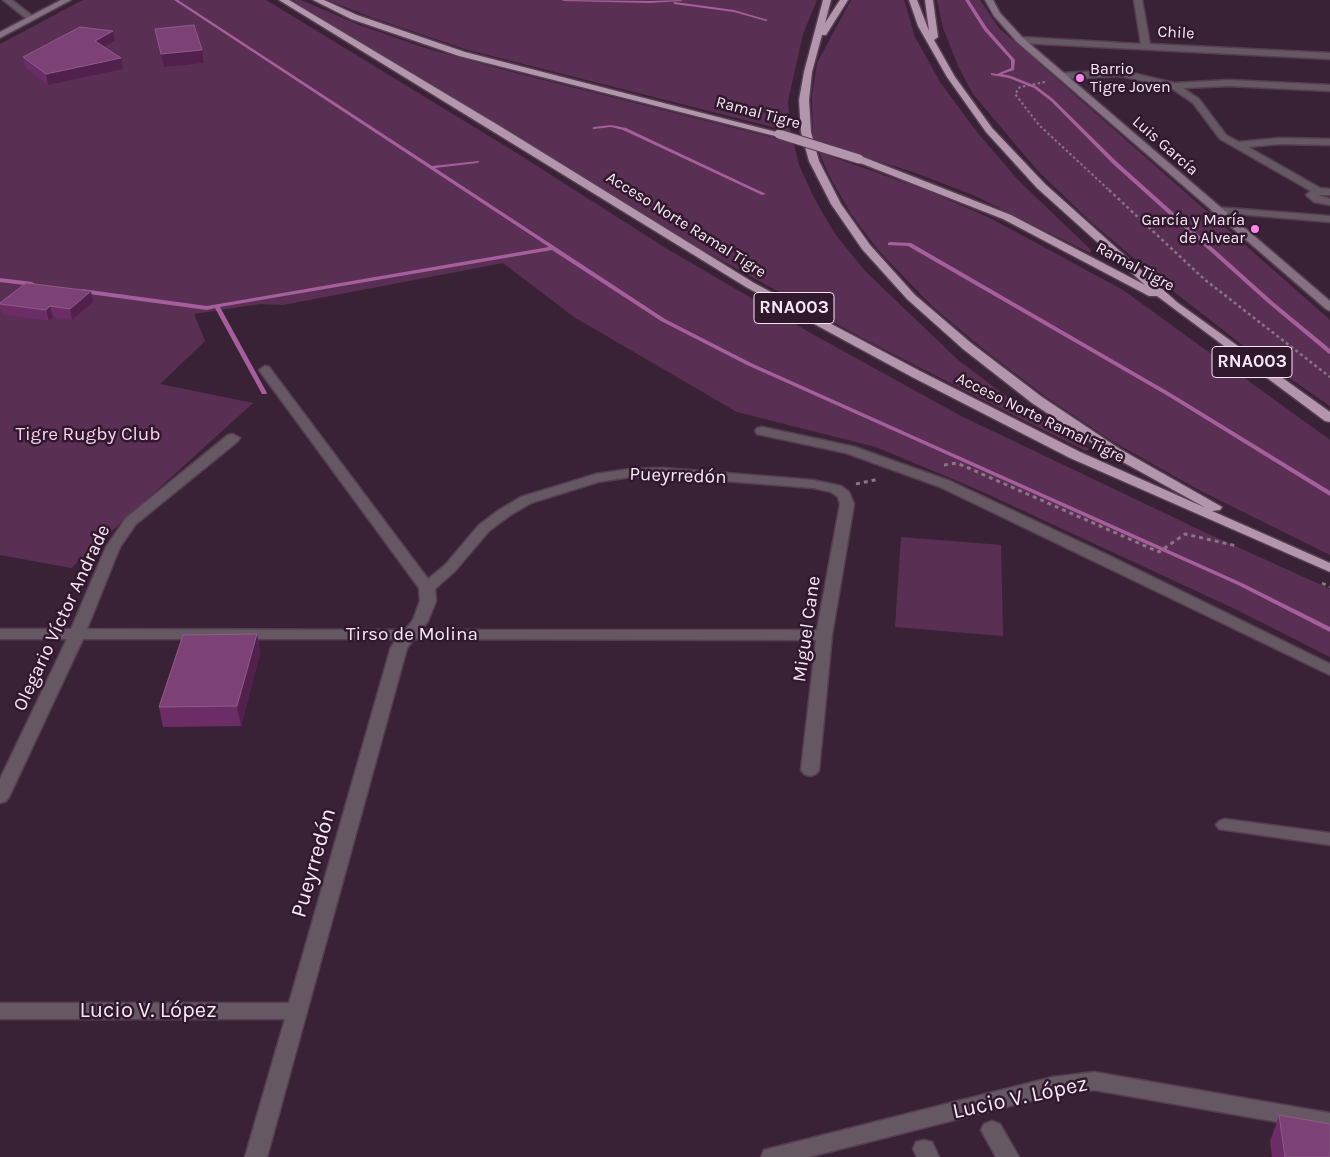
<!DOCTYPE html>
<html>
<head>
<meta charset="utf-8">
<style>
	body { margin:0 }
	canvas { display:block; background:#3a2236 }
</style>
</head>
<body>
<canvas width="1330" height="1157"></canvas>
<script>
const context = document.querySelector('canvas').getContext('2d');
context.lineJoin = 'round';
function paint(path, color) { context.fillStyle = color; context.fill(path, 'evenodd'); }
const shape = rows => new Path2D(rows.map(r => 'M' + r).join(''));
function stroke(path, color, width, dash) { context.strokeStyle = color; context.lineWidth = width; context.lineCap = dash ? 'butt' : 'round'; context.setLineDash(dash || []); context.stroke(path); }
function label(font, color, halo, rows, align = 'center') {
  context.font = font + ' Karla,sans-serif'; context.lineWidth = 5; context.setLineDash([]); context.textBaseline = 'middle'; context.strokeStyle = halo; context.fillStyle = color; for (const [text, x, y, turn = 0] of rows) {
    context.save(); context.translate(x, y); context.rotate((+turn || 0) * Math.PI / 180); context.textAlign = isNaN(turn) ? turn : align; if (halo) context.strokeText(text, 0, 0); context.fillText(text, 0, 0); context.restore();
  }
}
const green = shape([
	[83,0,266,0,515,152,664,247,814,335,961,416,1202,531,1330,589,1330,657,1235,609,981,491,876,447,737,412,574,317,503,263,283,305,260,304,194,314,205,341,160,384,253,403,71,568,0,555,0,44],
	[292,0,301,0,359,25,428,49,512,72,778,139,776,128,468,50,376,19,327,0,817,0,803,34,788,101,790,129,799,165,814,198,835,234,865,271,957,359,1015,403,1089,449,1086,451,1009,413,866,340,703,250],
	[851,0,904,0,915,37,940,82,976,131,1018,180,1091,250,1090,253,973,195,910,171,826,145,830,156,928,191,990,218,1123,290,1330,440,1330,555,1199,490,1112,441,1049,399,987,352,933,307,879,251,851,214,829,175,813,138,812,95,817,63],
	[937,0,980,0,999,28,1330,320,1330,406,1250,351,1173,291,1091,222,1038,171,973,94,959,68,943,28],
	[901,537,1001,545,1003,636,895,627]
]);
const stream = shape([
	[174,0,178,0,432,166,479,161,479,162,477,163,435,168,665,319,751,363,1242,583,1330,627,1330,632,1238,585,747,365,661,321,552,250,220,307,267,393,266,394,262,394,215,308,207,310,82,293,79,291,82,289,207,306,549,247,174,0],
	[562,0,649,1,683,0,681,1,649,3,564,1,562,0],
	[965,0,969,0,987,28,1015,60,1014,70,1002,74,1011,76,1036,86,1053,99,1117,162,1272,301,1330,349,1330,354,1328,353,1268,303,1113,164,1051,101,1034,88,1009,78,991,75,991,73,997,74,1011,68,1011,60,984,30,965,0],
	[675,2,734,10,768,20,766,21,734,12,674,4,673,3,675,2],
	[611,125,626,128,766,194,762,195,623,130,611,127,594,129,592,128,594,127,611,125],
	[890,242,911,243,1172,394,1330,491,1330,496,1168,396,908,246,888,245,888,243,890,242],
	[0,278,32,282,35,284,32,286,0,282,0,278]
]);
const pathFar2 = shape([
	[1045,82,1020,87,1015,94,1039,125,1110,191]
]);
const pathFar1 = shape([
	[1109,190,1204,279,1330,377]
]);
const path = shape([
	[944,465,957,463,1159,552,1185,534,1237,546],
	[856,484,879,479],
	[1322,583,1330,587]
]);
const street = shape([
	[3,0,12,0,35,18,28,20,3,0],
	[1134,0,1142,0,1150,44,1330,53,1330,59,1020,43,1016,40,1020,37,1141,44,1134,0],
	[1121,70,1174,83,1229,80,1330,85,1330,91,1229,86,1183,88,1199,99,1226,135,1239,142,1279,138,1330,139,1330,145,1279,144,1248,147,1320,188,1330,189,1330,195,1318,195,1330,199,1330,205,1314,202,1306,195,1311,191,1220,139,1193,103,1171,88,1121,76,1062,79,1058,76,1062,73,1121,70],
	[1216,207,1330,216,1330,222,1212,212,1211,210,1216,207],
	[265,366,269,367,428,579,445,565,479,525,499,510,521,497,596,474,630,469,663,468,813,480,841,486,849,492,854,504,832,635,819,770,816,774,810,776,804,774,801,770,816,640,414,639,407,648,267,1157,245,1157,285,1019,0,1019,0,1003,289,1003,391,647,397,639,83,639,9,797,6,801,0,803,0,779,67,639,0,639,0,629,71,629,106,547,126,518,228,435,233,434,240,438,238,441,136,524,120,547,87,629,405,630,413,620,420,601,419,588,259,370,265,366],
	[663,476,813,488,831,492,838,497,840,504,817,630,421,630,428,621,436,601,435,589,455,571,489,531,509,516,531,503,598,482,630,477,663,476],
	[762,427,855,447,950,481,1112,557,1330,664,1330,675,940,487,846,453,757,434,755,431,757,428,762,427],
	[1225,819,1330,833,1330,845,1219,829,1216,825,1219,821,1225,819],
	[1094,1072,1330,1113,1330,1131,1094,1090,1053,1095,809,1157,761,1157,764,1150,772,1148,1053,1077,1094,1072],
	[992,1121,1000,1124,1019,1157,996,1157,981,1130,984,1124,992,1121],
	[924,1140,932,1142,939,1157,917,1157,913,1149,916,1142,924,1140]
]);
const secondary = shape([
	[61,0,71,0,0,38,0,32,61,0],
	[985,0,993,0,1000,13,1023,38,1330,301,1330,311,1326,309,1017,42,994,16,985,0]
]);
const highway = shape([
	[279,0,289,0,503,128,754,283,920,371,1080,452,1206,508,1110,455,1032,403,963,349,907,299,862,249,831,204,809,161,801,132,799,100,804,72,823,0,831,0,825,23,840,0,848,0,826,35,822,35,812,72,809,100,811,132,819,161,841,204,870,245,915,295,971,343,1042,397,1120,449,1222,507,1220,510,1212,511,1330,563,1330,572,1070,458,912,377,746,287,279,0],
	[313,0,324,0,357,15,465,52,784,134,779,137,459,56,351,19,313,0],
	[909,0,917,0,929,31,925,0,933,0,938,37,934,40,955,77,992,128,1045,184,1178,303,1330,412,1330,422,1325,421,1157,296,1149,296,1003,219,855,161,855,157,863,157,1011,215,1145,285,1037,188,986,132,947,77,918,26,909,0]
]);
const highwayBridge = shape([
	[779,134,859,159]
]);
const wall = shape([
	[155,29,202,50,204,63,164,67,157,41],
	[113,31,115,41,105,47,121,58,123,69,48,85,26,68,23,57],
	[93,302,72,320,53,317,49,321,2,314,0,308,0,303],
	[257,634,260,653,241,726,163,727,159,707],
	[1279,1115,1330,1157,1272,1157,1270,1142]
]);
const shadedWall = shape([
	[113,31,115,41,97,51,95,41],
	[202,50,204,63,164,67,161,54],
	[121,58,123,69,48,85,46,74],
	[91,291,93,302,72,320,70,309],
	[50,306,53,317,49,321,46,310],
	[257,634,260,653,241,726,237,706]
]);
const building = shape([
	[194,25,202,50,161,54,155,29,194,25],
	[80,27,113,31,95,41,121,58,46,74,23,57,80,27],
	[26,283,91,291,70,309,50,306,46,310,0,304,0,303,26,283],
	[257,634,237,706,159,707,183,635,257,634],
	[1279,1115,1330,1124,1330,1157,1285,1157,1279,1115]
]);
const markers = [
	[1080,78,5,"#f987e9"],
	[1255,229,5,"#f987e9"]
];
const farStreetnames = [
	["Chile",1176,33,3],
	["Ramal Tigre",758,113,15],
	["Luis García",1165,146,41],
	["Acceso Norte Ramal Tigre",686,225,32],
	["Ramal Tigre",1135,267,28],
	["Acceso Norte Ramal Tigre",1040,418,26]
];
const farPoinames = [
	["Barrio",1090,69],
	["Tigre Joven",1090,87],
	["García y María",1245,220,"right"],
	["de Alvear",1245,238,"right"]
];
const shields = [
	[794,308,80],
	[1252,362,80]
];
const shieldNames = [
	["RNA003",794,308],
	["RNA003",1252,362]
];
const parkNames = [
	["Tigre Rugby Club",88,435]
];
const streetNames = [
	["Pueyrredón",678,476,2],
	["Olegario Víctor Andrade",62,618,-65],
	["Miguel Cane",807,629,-82],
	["Tirso de Molina",412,635]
];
const nearStreetnames = [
	["Pueyrredón",314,863,-74],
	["Lucio V. López",148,1011],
	["Lucio V. López",1020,1098,-12]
];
paint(green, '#593053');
paint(stream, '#a65f9c');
stroke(street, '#553e51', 3);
stroke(secondary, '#553e51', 3);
stroke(highway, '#553e51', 3);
stroke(pathFar2, '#8a7586', 2, [2.5, 2.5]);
stroke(pathFar1, '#8a7586', 2.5, [3, 3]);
stroke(path, '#8a7586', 3, [4, 4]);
paint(street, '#655862');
paint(secondary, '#847181');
paint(highway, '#b395ad');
stroke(highwayBridge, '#553e51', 11, []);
stroke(highwayBridge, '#b395ad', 9);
paint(wall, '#6c2d66');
paint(shadedWall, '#52204c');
paint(building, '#7c4175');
stroke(building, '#8f5b89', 1);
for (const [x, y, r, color] of markers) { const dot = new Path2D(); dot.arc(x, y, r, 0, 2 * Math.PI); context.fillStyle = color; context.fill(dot); stroke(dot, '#30192c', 2); }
label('16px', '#f8e8f5', '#30192c', farStreetnames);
label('16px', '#f8e8f5', '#30192c', farPoinames, 'left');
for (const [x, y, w] of shields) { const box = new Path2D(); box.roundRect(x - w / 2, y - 15.5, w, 31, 4); context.fillStyle = '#30192c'; context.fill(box); stroke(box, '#f8e8f5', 1); }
label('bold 18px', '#f8e8f5', null, shieldNames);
label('19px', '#fad2f2', '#30192c', parkNames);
label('19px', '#f8e8f5', '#30192c', streetNames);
label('22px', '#f8e8f5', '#30192c', nearStreetnames);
</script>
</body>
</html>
